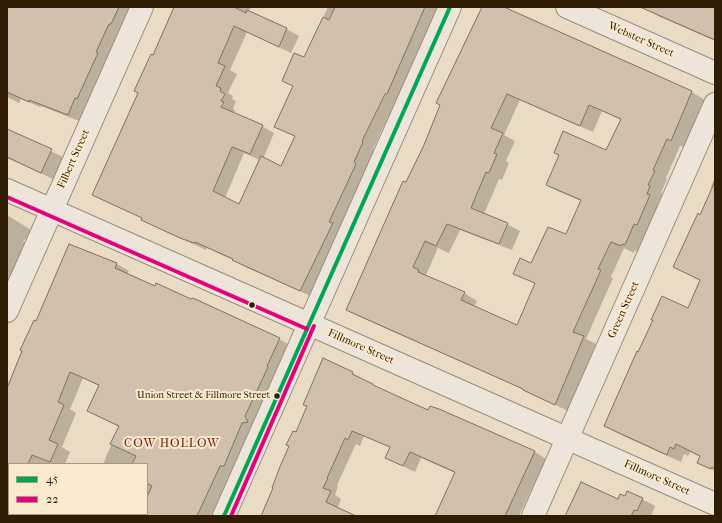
<!DOCTYPE html>
<html>
<head>
<meta charset="utf-8">
<style>
	body { margin:0 }
	#map { position:relative; width:722px; height:523px; overflow:hidden; background:#eadcc4; font-family:"IM FELL French Canon",serif }
	canvas { display:block }
	.frame { position:absolute; inset:0; border:8px solid #2f1d06; pointer-events:none }
	.legend { position:absolute; left:8px; top:463px; width:140px; height:52px; box-sizing:border-box; background:#fceace; border:1px solid #aa987e; margin:0; padding:5px 7px; list-style:none; font-size:12px; color:#2f1d06 }
	.legend li { display:flex; align-items:center; gap:8px; height:20px }
	.legend b { width:20px; border:1px solid #aa987e }
</style>
</head>
<body>
<div id="map">
<canvas width="722" height="523"></canvas>
<div class="frame"></div>
<ul class="legend">
<li><b style="height:5px;background:#00a651"></b>45</li>
<li><b style="height:5px;background:#e5007d"></b>22</li>
</ul>
</div>
<script>
const context = document.querySelector('canvas').getContext('2d');
context.lineJoin = 'round';
function paint(path, color) { context.fillStyle = color; context.fill(path, 'evenodd'); }
const shape = rows => new Path2D(rows.map(r => 'M' + r).join(''));
function stroke(path, color, width, dash) { context.strokeStyle = color; context.lineWidth = width; context.lineCap = dash ? 'butt' : 'round'; context.setLineDash(dash || []); context.stroke(path); }
function label(font, color, halo, rows, align = 'center') {
  context.font = font + ' "IM FELL French Canon",serif'; context.lineWidth = 4; context.setLineDash([]); context.textBaseline = 'middle'; context.strokeStyle = halo; context.fillStyle = color; for (const [text, x, y, turn = 0] of rows) {
    context.save(); context.translate(x, y); context.rotate((+turn || 0) * Math.PI / 180); context.textAlign = isNaN(turn) ? turn : align; if (halo) context.strokeText(text, 0, 0); context.fillText(text, 0, 0); context.restore();
  }
}
const shadow = shape([
	[7,7,130,7,89,105,87,104,79,121,41,106,40,107,21,99,19,103,7,97],
	[174,7,251,7,249,12,286,29,299,36,291,53,247,32,230,70,237,74,228,93,233,96,232,99,236,101,233,109,235,110,234,114,262,126,274,133,263,159,282,167,296,137,275,126,293,86,283,80,305,59,328,7,440,7,373,149,375,150,313,297,245,267,233,260,207,248,206,250,154,226,143,218,93,194,139,93],
	[244,153,260,160,239,205,225,198],
	[483,7,501,7,692,92,705,100,684,147,680,146,666,178,667,179,661,193,663,194,659,202,662,203,638,252,635,250,634,253,624,248,611,277,613,278,586,339,596,344,568,411,527,391,360,317,347,310,425,145],
	[520,100,593,132,602,111,621,120,607,151,547,185,560,192,581,201,566,236,532,264,515,273,535,284,517,326,474,307,477,301,464,293,431,279,426,275,438,248,449,253,460,230,512,250,520,231,507,224,484,214,499,179,502,180,509,163,506,161,515,141,504,135],
	[643,7,715,7,715,41,660,17],
	[7,130,63,157,53,179,7,158],
	[715,177,715,471,699,462,701,457,690,452,688,456,684,454,681,462,619,434,605,426,639,353,688,309,701,281,675,267,701,216,713,189,711,187],
	[7,215,34,232,23,241,30,250,12,275,10,274,7,282],
	[70,245,117,264,129,271,127,274,279,339,291,346,213,516,75,516,76,514,147,514,147,464,103,464,119,427,88,411,99,386,83,378,70,409,76,413,62,447,70,452,65,464,9,464,9,514,19,514,18,516,7,516,7,389],
	[352,373,364,380,363,381,428,411,439,410,535,452,546,459,519,516,436,516,455,473,421,458,415,472,386,458,391,448,364,436,360,446,356,444,337,485,338,486,335,495,341,499,337,509,340,516,265,516,296,434],
	[642,499,655,506,651,516,566,516,618,500]
]);
const building = shape([
	[7,7,119,7,111,24,109,24,96,52,98,53,77,99,75,98,68,115,29,100,29,102,7,92,7,7],
	[174,7,234,7,246,13,247,10,287,28,279,47,234,26,218,63,225,66,216,86,221,88,220,91,225,94,221,101,224,102,221,107,263,125,250,154,232,147,213,191,239,204,261,156,281,166,295,136,274,127,293,86,282,81,294,53,304,57,323,17,329,20,335,7,425,7,387,94,385,94,362,141,363,142,354,162,356,164,329,222,333,223,300,291,232,260,233,259,195,242,194,243,180,238,141,220,142,218,92,195,138,93,134,91,151,54,153,55,174,7],
	[482,7,504,7,692,91,671,141,667,139,653,170,655,171,648,185,650,186,647,194,650,195,637,225,634,224,625,245,622,244,621,246,611,242,598,269,601,270,573,332,584,336,555,405,523,390,523,389,346,310,403,181,406,182,424,145,440,105,436,103,482,7],
	[507,94,580,126,589,105,621,119,606,150,563,131,554,153,559,155,546,185,581,200,566,234,548,227,531,263,520,258,513,274,535,283,517,325,461,300,465,292,418,272,419,270,413,267,425,241,436,246,447,224,499,244,508,223,471,208,486,172,489,173,497,154,494,153,503,133,491,128,507,94],
	[640,7,715,7,715,40,640,7],
	[7,129,52,149,41,173,7,157,7,129],
	[715,181,715,469,712,467,711,469,697,463,700,456,676,444,674,449,670,447,667,455,604,426,637,351,638,352,653,320,651,320,662,296,688,308,700,280,673,267,698,213,700,215,715,181],
	[69,244,117,263,115,268,155,286,156,283,191,299,193,298,280,338,267,366,268,367,245,416,248,422,242,423,224,466,220,466,197,516,147,516,147,497,152,486,147,483,147,464,132,464,136,456,110,444,119,426,87,411,99,385,70,372,58,402,64,405,49,440,58,444,50,462,32,455,28,464,7,464,7,388,22,351,20,350,34,320,36,321,69,244],
	[323,358,353,372,352,374,373,384,373,385,428,410,430,406,439,409,535,451,505,516,435,516,455,472,410,452,403,466,385,458,390,447,352,431,348,440,345,438,327,478,328,478,323,488,331,491,326,502,356,516,261,516,273,488,272,488,279,469,289,446,286,445,293,431,296,432,307,406,303,405,323,358],
	[581,482,618,499,620,494,625,496,627,491,643,498,637,511,634,510,631,516,565,516,581,482]
]);
const minor = shape([
	[567,7,715,73],
	[7,190,715,504],
	[7,311,142,7],
	[224,516,450,7],
	[533,516,715,104]
]);
const bus1 = shape([
	[224,516,450,7]
]);
const bus2 = shape([
	[7,197,307,329],
	[231,516,314,326]
]);
const markers = [
	[252,305,3.5,"#2f1d06"],
	[277,396,3.5,"#2f1d06"]
];
const busNames = [
	["Union Street & Fillmore Street",270,396]
];
const streetNames = [
	["Webster Street",641,40,24],
	["Filbert Street",74,159,-66],
	["Green Street",624,310,-66],
	["Fillmore Street",361,347,24],
	["Fillmore Street",657,478,24]
];
const neighbourhoodNames = [
	["COW HOLLOW",172,444]
];
paint(shadow, '#0003');
paint(building, '#d2c0af');
stroke(building, '#7c7263', 1);
stroke(minor, '#968c7c', 24);
stroke(minor, '#ede5d9', 22);
stroke(bus1, '#00a651', 4);
stroke(bus2, '#e5007d', 4);
for (const [x, y, r, color] of markers) { const dot = new Path2D(); dot.arc(x, y, r, 0, 2 * Math.PI); context.fillStyle = color; context.fill(dot); stroke(dot, '#fceace', 1.5); }
label('10px', '#2f1d06', '#fceace', busNames, 'right');
label('11px', '#2f1d06', '#fceace', streetNames);
context.letterSpacing = '1px';
label('12px', '#7a1f14', '#fceace', neighbourhoodNames);
context.letterSpacing = '0px';
</script>
</body>
</html>
